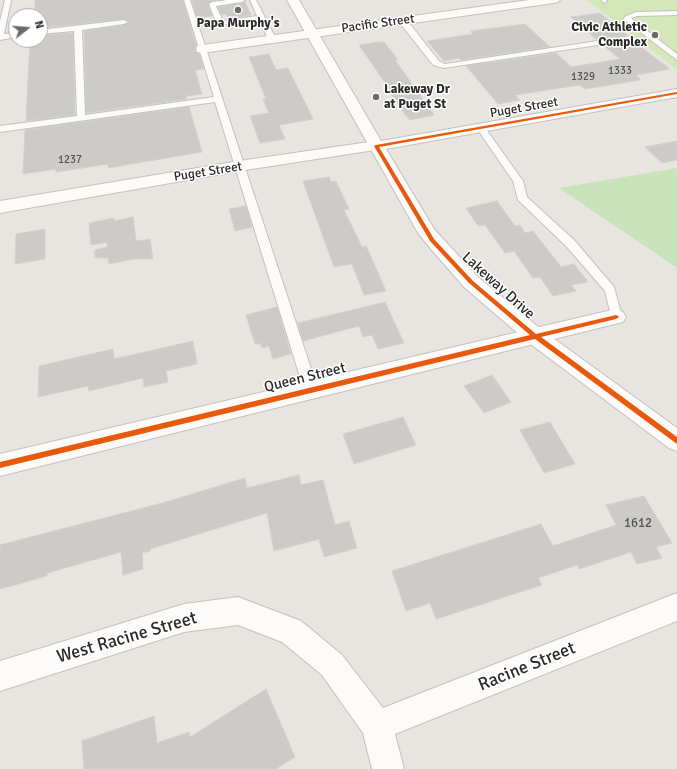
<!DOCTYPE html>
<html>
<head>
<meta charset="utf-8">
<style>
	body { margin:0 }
	#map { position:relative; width:677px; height:769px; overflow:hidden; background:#e8e5e0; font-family:Signika,sans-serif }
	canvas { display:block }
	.north { position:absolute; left:8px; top:8px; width:40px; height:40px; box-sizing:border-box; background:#fff; border:1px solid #aaa; border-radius:50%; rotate:73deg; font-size:11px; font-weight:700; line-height:16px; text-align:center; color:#2a2a2a }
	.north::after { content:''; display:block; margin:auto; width:14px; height:18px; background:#6c6b6a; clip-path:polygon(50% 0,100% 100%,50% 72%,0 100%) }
</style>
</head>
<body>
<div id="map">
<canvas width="677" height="769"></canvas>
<div class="north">N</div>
</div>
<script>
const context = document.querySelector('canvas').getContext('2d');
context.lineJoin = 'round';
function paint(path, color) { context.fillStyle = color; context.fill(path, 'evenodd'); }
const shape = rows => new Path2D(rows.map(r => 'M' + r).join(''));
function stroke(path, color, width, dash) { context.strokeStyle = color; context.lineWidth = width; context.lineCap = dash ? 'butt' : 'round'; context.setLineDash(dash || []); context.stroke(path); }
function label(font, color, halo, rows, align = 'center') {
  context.font = font + ' Signika,sans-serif'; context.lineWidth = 3; context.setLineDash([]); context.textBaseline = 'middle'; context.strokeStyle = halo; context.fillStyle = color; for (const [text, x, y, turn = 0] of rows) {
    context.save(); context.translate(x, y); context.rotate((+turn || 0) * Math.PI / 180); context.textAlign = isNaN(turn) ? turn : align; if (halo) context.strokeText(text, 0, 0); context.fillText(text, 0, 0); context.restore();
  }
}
const green = shape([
	[677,168,677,268,559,188]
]);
const pitch = shape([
	[587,0,677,0,677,70]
]);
const building = shape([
	[35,0,183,0,196,45,195,49,196,52,199,54,204,69,195,70,202,94,186,96,187,99,86,113,84,31,124,25,129,21,124,19,40,28,40,16,32,16,32,13,35,13,35,0],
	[192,0,216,0,208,4,212,16,197,18,192,0],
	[245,2,251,15,228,19,226,14,222,15,218,7,245,2],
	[600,13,627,35,597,40,571,17,600,13],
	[525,24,550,47,461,60,459,58,444,61,427,41,473,34,471,31,525,24],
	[73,33,75,115,26,121,30,40,40,40,40,35,73,33],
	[633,41,670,69,636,75,641,80,585,89,580,85,515,95,520,100,498,104,466,66,556,53,571,67,620,59,604,46,633,41],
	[380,42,384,42,398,60,395,60,434,115,410,120,407,116,406,116,387,88,388,87,359,45,380,42],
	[269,54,276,70,288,68,313,119,279,125,285,139,260,143,250,116,269,113,263,99,266,99,249,57,269,54],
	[189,107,202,152,108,168,108,164,56,172,56,169,23,174,25,130,189,107],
	[677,141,677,160,662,163,645,147,677,141],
	[329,177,331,182,336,181,349,209,344,210,362,247,366,246,386,291,364,295,352,264,334,267,303,181,329,177],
	[497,201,515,226,520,225,525,233,533,231,561,267,574,264,588,282,571,285,576,291,553,296,540,277,533,278,514,251,505,253,485,225,478,226,466,208,497,201],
	[246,206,252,227,235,231,229,209,246,206],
	[133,217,136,241,150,239,153,259,133,259,109,264,108,258,95,258,95,250,107,247,107,242,91,245,89,223,114,218,114,221,133,217],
	[45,229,45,259,15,264,16,234,45,229],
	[385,302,404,343,378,349,372,335,363,337,359,326,303,341,298,323,385,302],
	[277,307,291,354,273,359,269,346,262,348,260,343,255,344,246,315,277,307],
	[193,341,197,364,166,371,168,382,144,387,143,378,89,391,88,386,38,397,39,366,113,349,114,359,193,341],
	[492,375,511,402,484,413,464,386,492,375],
	[403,417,416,445,354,464,343,434,403,417],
	[550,422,575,464,544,473,520,430,550,422],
	[299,475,301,485,323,480,335,525,349,521,357,548,324,557,319,539,274,551,267,513,150,549,150,551,142,553,143,569,123,575,121,552,47,573,47,576,0,589,0,545,166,502,245,478,247,488,299,475],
	[644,496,672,543,656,547,662,558,637,564,631,552,579,569,577,565,538,578,542,585,436,619,430,603,406,611,392,571,541,524,553,546,616,525,606,505,644,496],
	[266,689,295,757,276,769,84,769,82,741,154,716,157,743,189,732,190,737,266,689]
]);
const lane = shape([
	[5,0,11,0,4,34,16,33,16,37,0,40,0,21,5,0],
	[184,0,190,0,318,390,316,394,311,395,306,394,304,390,215,102,0,132,0,126,77,116,74,31,40,34,40,30,124,20,128,22,124,24,82,30,85,115,214,97,184,0],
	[227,0,245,0,242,2,216,6,223,21,257,16,250,0,256,0,276,39,275,41,269,41,259,20,217,25,209,4,212,2,227,0],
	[601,0,607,0,607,1,604,3,601,0],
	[677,11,677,15,637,16,631,18,677,54,677,60,623,19,626,16,636,12,677,11],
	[400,19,406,19,439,61,445,64,631,36,635,38,631,40,444,68,433,65,400,23,400,19],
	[480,124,483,125,523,181,527,197,575,241,614,287,622,317,620,320,616,322,612,320,605,291,567,247,518,200,513,181,476,127,480,124]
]);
const street = shape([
	[529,0,560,0,558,2,554,3,202,53,197,52,196,49,197,46,202,45,529,0],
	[376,141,381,143,384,146,381,149,239,171,0,213,0,201,239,161,376,141],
	[616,309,623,312,626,317,623,322,0,476,0,454,616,309],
	[677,593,677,621,395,734,404,769,372,769,363,733,322,675,282,642,238,625,184,632,0,691,0,661,184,604,238,597,301,621,342,655,383,708,677,593]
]);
const secondary = shape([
	[287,0,299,0,381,141,677,89,677,97,386,149,434,229,478,277,542,330,677,428,677,451,669,448,528,342,464,287,431,249,418,233,287,0]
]);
const cycleway = shape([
	[677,92,677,94,379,147,434,239,473,281,536,334,616,315,618,316,619,317,616,319,541,337,677,437,677,444,535,339,0,468,0,462,530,335,469,283,430,241,374,146,376,145,677,92]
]);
const markers = [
	[238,10,4,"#6c6b6a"],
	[655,35,4,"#6c6b6a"],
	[376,97,4,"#6c6b6a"]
];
const farNumbernames = [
	["1333",620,71],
	["1329",583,77],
	["1237",70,160]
];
const farPoinames = [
	["Papa Murphy's",238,24],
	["Civic Athletic",647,28,"right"],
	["Complex",647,43,"right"],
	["Lakeway Dr",384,90,"left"],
	["at Puget St",384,105,"left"]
];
const farStreetnames = [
	["Pacific Street",378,24,-8],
	["Puget Street",524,108,-10],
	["Puget Street",208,172,-9]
];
const numberNames = [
	["1612",638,524]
];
const streetNames = [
	["Lakeway Drive",498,286,42],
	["Queen Street",305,378,-14]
];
const nearStreetnames = [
	["West Racine Street",127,638,-16],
	["Racine Street",527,667,-22]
];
paint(green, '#c9e3ba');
paint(pitch, '#d3e7b8');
paint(building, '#cdcbc7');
stroke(building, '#d3d1cc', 1);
stroke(lane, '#c2c1c1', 2);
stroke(street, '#c2c1c1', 2);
stroke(secondary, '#c2c1c1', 2);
paint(lane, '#fcfbfa');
paint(street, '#fcfbfa');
paint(secondary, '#fcfbfa');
paint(cycleway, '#e8590c');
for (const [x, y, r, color] of markers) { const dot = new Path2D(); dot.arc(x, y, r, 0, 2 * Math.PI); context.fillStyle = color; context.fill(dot); stroke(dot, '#fff', 1.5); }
label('11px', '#545453', null, farNumbernames);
label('bold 13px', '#2a2a2a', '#fff', farPoinames);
label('13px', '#2a2a2a', '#fff', farStreetnames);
label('13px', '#545453', null, numberNames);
label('15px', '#2a2a2a', '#fff', streetNames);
label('18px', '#2a2a2a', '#fff', nearStreetnames);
</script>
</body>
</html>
